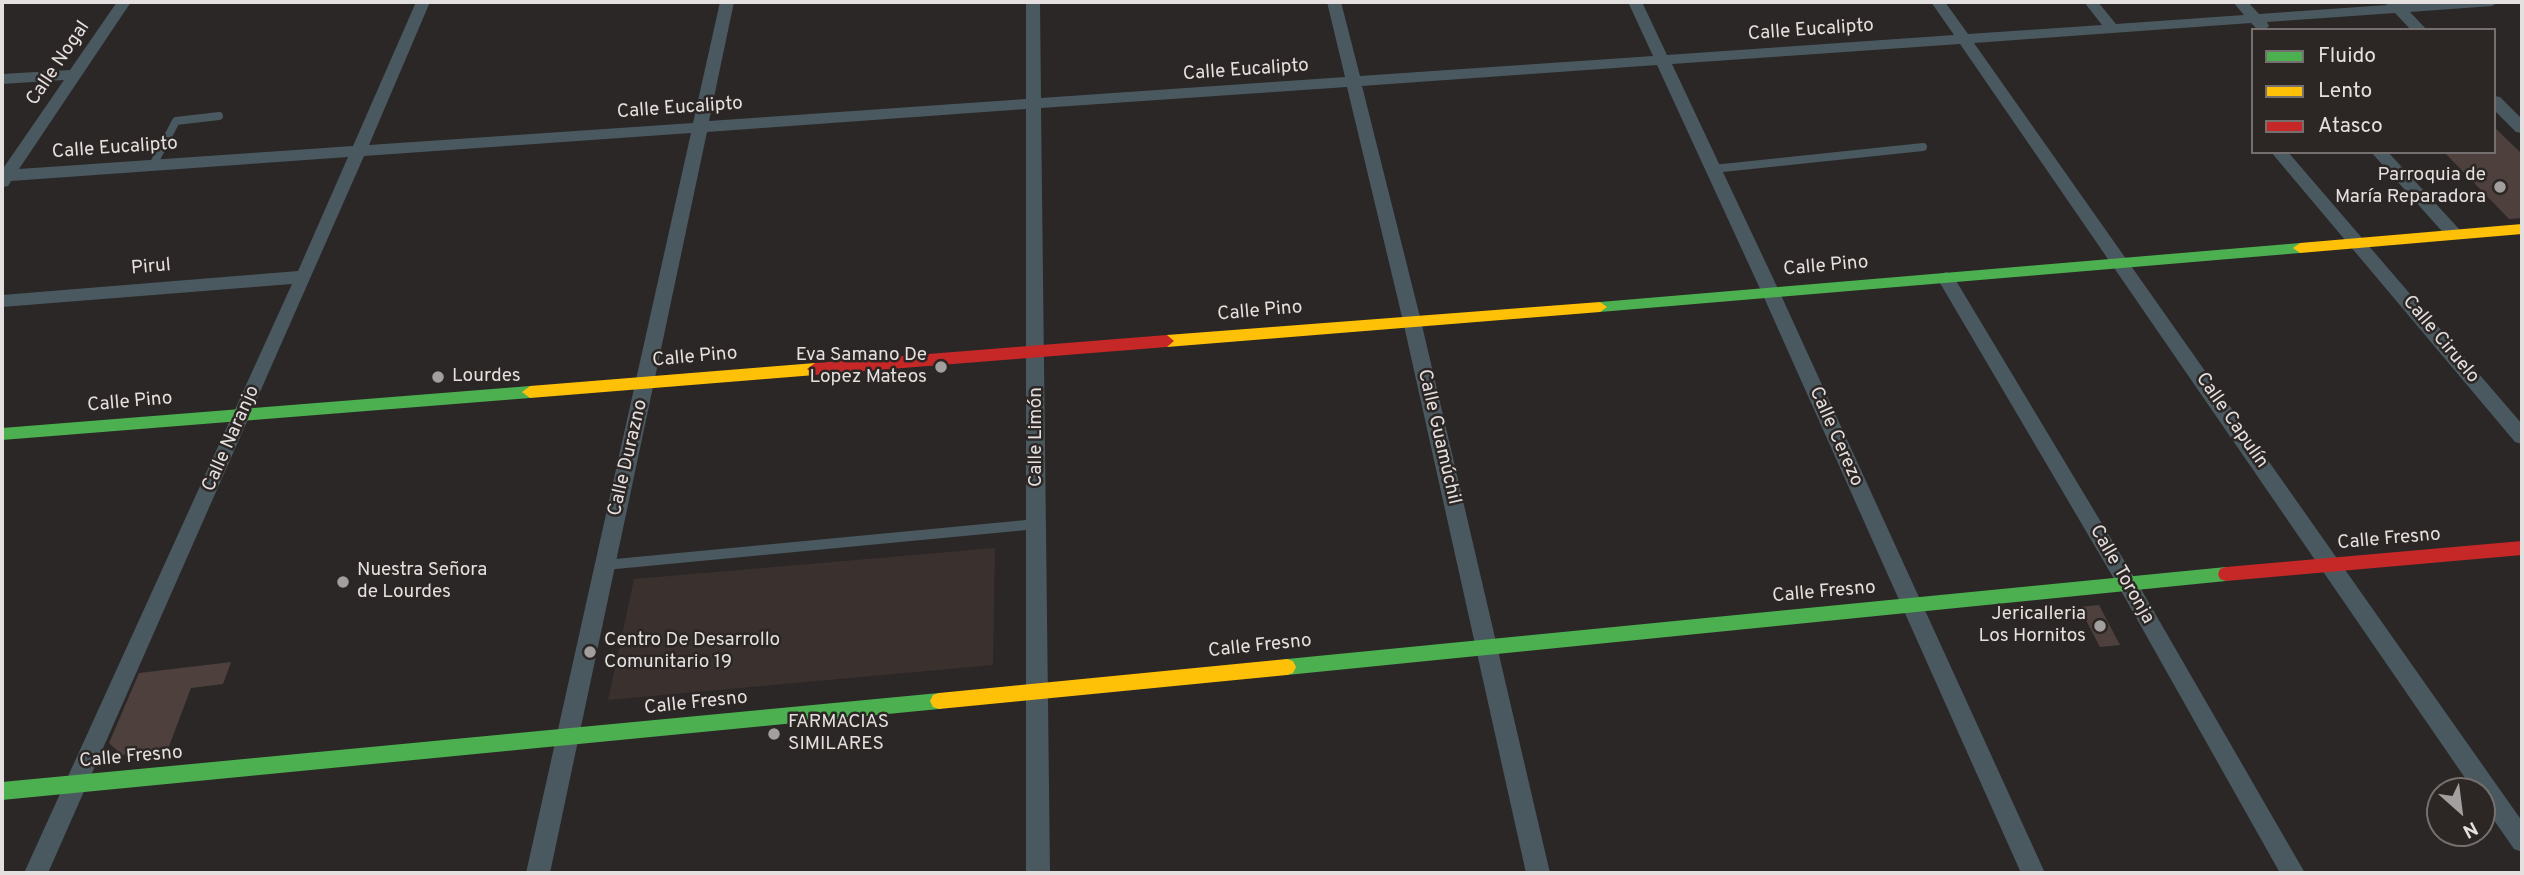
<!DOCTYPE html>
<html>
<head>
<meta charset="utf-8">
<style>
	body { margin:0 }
	#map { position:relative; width:2524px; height:875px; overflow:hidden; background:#2b2726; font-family:Overpass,sans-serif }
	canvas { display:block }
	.frame { position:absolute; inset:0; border:4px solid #e3e0df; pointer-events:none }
	.legend { position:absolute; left:2251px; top:28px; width:245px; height:126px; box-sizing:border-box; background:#2c2625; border:2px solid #75706f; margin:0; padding:9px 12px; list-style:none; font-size:21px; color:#e3e0df }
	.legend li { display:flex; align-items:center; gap:14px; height:35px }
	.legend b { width:35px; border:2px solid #75706f }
	.north { position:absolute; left:2426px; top:777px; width:70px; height:70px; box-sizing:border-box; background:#2c2625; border:2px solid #75706f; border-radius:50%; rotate:152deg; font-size:19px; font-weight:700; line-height:28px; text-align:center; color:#e3e0df }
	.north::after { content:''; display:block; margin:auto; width:24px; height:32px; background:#a39f9e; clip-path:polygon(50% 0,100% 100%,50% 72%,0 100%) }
</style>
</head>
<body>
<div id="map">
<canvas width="2524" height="875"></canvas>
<div class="frame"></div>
<ul class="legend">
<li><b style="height:9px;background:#4caf50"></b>Fluido</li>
<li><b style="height:9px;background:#ffc107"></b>Lento</li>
<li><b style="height:9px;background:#c62828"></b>Atasco</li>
</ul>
<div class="north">N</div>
</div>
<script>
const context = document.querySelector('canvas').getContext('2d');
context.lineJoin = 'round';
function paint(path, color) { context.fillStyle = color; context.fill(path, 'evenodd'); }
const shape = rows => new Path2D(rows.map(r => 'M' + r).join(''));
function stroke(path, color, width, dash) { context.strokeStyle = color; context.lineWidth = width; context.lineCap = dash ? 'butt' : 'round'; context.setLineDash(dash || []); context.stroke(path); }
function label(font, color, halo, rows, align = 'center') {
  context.font = font + ' Overpass,sans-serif'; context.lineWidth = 5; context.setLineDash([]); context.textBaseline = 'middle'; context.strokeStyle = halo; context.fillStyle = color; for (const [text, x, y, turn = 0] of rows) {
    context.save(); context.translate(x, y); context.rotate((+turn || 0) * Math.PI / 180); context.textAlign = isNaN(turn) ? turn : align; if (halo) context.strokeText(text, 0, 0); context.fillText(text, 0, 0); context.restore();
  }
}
const built = shape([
	[995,548,993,665,608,700,634,579]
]);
const building = shape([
	[2494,127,2522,154,2522,218,2509,219,2444,152,2494,152],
	[2099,605,2120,645,2100,647,2079,607],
	[231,662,223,684,191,688,168,749,122,755,109,743,139,673]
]);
const laneFar1 = shape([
	[153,165,176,121,219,116],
	[1713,169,1923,147]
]);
const lane = shape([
	[605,565,1037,524]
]);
const street = shape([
	[117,2,131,2,19,169,353,146,416,2,430,2,369,145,693,123,720,2,734,2,709,121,1026,99,1026,2,1040,2,1041,98,1345,77,1327,2,1341,2,1360,76,1653,56,1628,2,1642,2,1667,55,1954,35,1931,2,1945,2,1968,34,2102,25,2084,2,2098,2,2116,24,2244,15,2233,2,2248,2,2259,14,2387,5,2385,2,2402,4,2499,2,2492,6,2410,12,2427,30,2411,30,2395,13,2267,22,2269,26,2265,30,2257,29,2251,23,1974,43,2522,821,2522,852,2514,849,2482,803,2482,791,2474,791,1960,44,1672,64,1780,293,2045,873,2021,873,1762,293,1657,65,1362,86,1421,321,1550,873,1526,873,1403,321,1347,87,1041,108,1050,873,1026,873,1026,109,707,132,550,873,526,873,691,133,364,156,48,873,24,873,292,284,2,307,2,295,298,271,348,157,11,181,8,186,2,187,2,170,64,80,2,84,2,74,70,70,117,2],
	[2494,96,2500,97,2522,119,2522,133,2516,132,2494,110,2494,96],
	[2271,152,2288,152,2522,424,2522,444,2515,442,2271,152],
	[2371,152,2388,152,2460,230,2463,234,2460,238,2448,238,2371,152],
	[1946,272,1952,274,2134,577,2305,873,2280,873,2120,589,1937,278,1940,274,1946,272]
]);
const fast = shape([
	[2300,243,2307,248,2300,253,1600,312,1593,307,1600,302,2300,243],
	[530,386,538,392,530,398,2,440,2,428,530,386],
	[2226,567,2232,569,2234,574,2232,579,2226,581,1287,675,1281,673,1278,667,1281,661,1287,659,2226,567],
	[939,693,945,695,948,701,945,707,939,709,2,800,2,782,939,693]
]);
const slow = shape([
	[2522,224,2522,234,2300,253,2293,248,2300,243,2522,224],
	[1600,302,1607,307,1600,312,1167,347,1160,341,1167,335,1600,302],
	[815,363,823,369,815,375,530,398,522,392,530,386,815,363],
	[1287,659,1293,661,1296,667,1293,673,1287,675,939,709,933,707,930,701,933,695,939,693,1287,659]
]);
const jam = shape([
	[1167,335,1174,341,1167,347,815,375,807,369,815,363,1167,335],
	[2522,541,2522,555,2226,581,2220,579,2218,574,2220,569,2226,567,2522,541]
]);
const markers = [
	[2500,187,7,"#a39f9e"],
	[941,367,7,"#a39f9e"],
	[438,377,7,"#a39f9e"],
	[343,582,7,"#a39f9e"],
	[2100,626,7,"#a39f9e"],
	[590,652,7,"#a39f9e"],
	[774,734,7,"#a39f9e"]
];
const streetNames = [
	["Calle Eucalipto",1811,31,-4],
	["Calle Nogal",59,64,-56],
	["Calle Eucalipto",1246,71,-4],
	["Calle Eucalipto",680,109,-4],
	["Calle Eucalipto",115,149,-4],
	["Calle Pino",1826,267,-5],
	["Pirul",151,268,-5],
	["Calle Pino",1260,312,-5],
	["Calle Ciruelo",2440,340,50],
	["Calle Pino",695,358,-5],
	["Calle Pino",130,403,-5],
	["Calle Capulín",2231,421,55],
	["Calle Limón",1037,437,-90],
	["Calle Guamúchil",1438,437,77],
	["Calle Cerezo",1835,437,66],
	["Calle Naranjo",232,439,-66],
	["Calle Durazno",629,458,-77],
	["Calle Fresno",2389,540,-5],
	["Calle Toronja",2121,575,60],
	["Calle Fresno",1824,593,-5],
	["Calle Fresno",1260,647,-6],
	["Calle Fresno",696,704,-6],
	["Calle Fresno",131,758,-5]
];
const poiNames = [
	["Parroquia de",2486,176,"right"],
	["María Reparadora",2486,198,"right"],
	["Eva Samano De",927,356,"right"],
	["Lopez Mateos",927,378,"right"],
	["Lourdes",452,377],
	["Nuestra Señora",357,571],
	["de Lourdes",357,593],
	["Jericalleria",2086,615,"right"],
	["Los Hornitos",2086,637,"right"],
	["Centro De Desarrollo",604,641],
	["Comunitario 19",604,663],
	["FARMACIAS",788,723],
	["SIMILARES",788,745]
];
paint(built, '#3a302e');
paint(building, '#4d403d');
stroke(laneFar1, '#49595f', 8);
stroke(lane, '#49595f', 10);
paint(street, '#49595f');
paint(fast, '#4caf50');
paint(slow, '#ffc107');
paint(jam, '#c62828');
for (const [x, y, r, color] of markers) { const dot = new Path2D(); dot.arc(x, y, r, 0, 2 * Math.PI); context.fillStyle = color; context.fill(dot); stroke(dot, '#2c2625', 2.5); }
label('19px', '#e3e0df', '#2c2625', streetNames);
label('19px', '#e3e0df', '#2c2625', poiNames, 'left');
</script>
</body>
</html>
